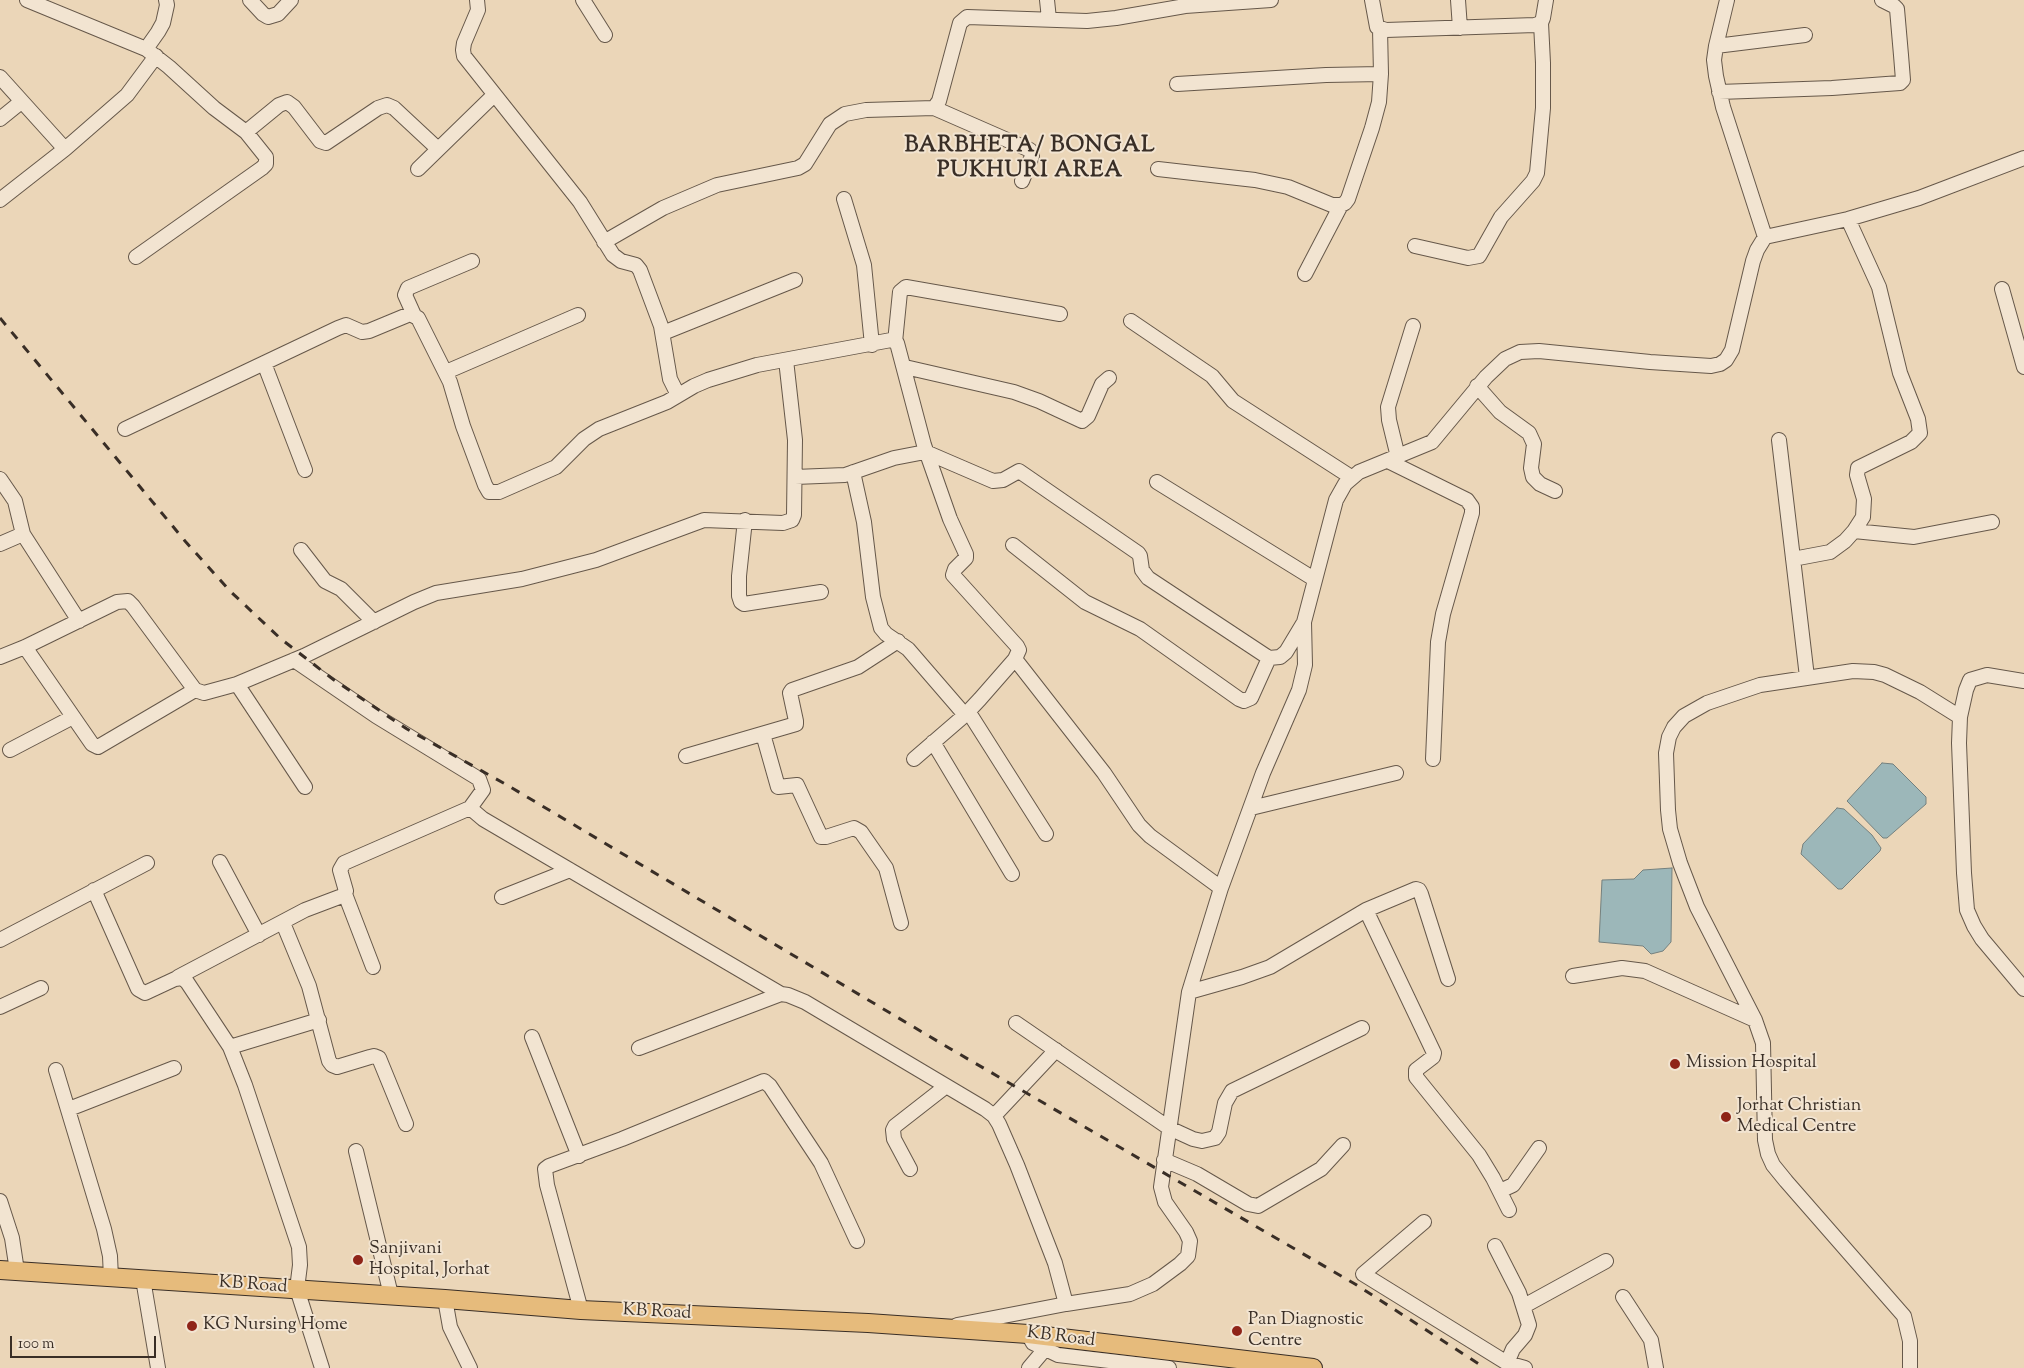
<!DOCTYPE html>
<html>
<head>
<meta charset="utf-8">
<style>
	body { margin:0 }
	#map { position:relative; width:2024px; height:1368px; overflow:hidden; background:#ebd6b8; font-family:"Sorts Mill Goudy",serif }
	canvas { display:block }
	.scale { position:absolute; left:10px; top:1336px; width:146px; height:22px; box-sizing:border-box; border:2px solid #392e26; border-top:0; padding-left:6px; font-size:15px; line-height:18px; white-space:nowrap; color:#392e26; -webkit-text-stroke:4px #f2e4d1; paint-order:stroke }
</style>
</head>
<body>
<div id="map">
<canvas width="2024" height="1368"></canvas>
<div class="scale">100 m</div>
</div>
<script>
const context = document.querySelector('canvas').getContext('2d');
context.lineJoin = 'round';
function paint(path, color) { context.fillStyle = color; context.fill(path, 'evenodd'); }
const shape = rows => new Path2D(rows.map(r => 'M' + r).join(''));
function stroke(path, color, width, dash) { context.strokeStyle = color; context.lineWidth = width; context.lineCap = dash ? 'butt' : 'round'; context.setLineDash(dash || []); context.stroke(path); }
function label(font, color, halo, rows, align = 'center') {
  context.font = font + ' "Sorts Mill Goudy",serif'; context.lineWidth = 4; context.setLineDash([]); context.textBaseline = 'middle'; context.strokeStyle = halo; context.fillStyle = color; for (const [text, x, y, turn = 0] of rows) {
    context.save(); context.translate(x, y); context.rotate((+turn || 0) * Math.PI / 180); context.textAlign = isNaN(turn) ? turn : align; if (halo) context.strokeText(text, 0, 0); context.fillText(text, 0, 0); context.restore();
  }
}
const water = shape([
	[1882,763,1893,764,1926,797,1926,804,1887,838,1883,838,1847,801,1882,763],
	[1837,808,1844,809,1872,835,1881,848,1880,851,1842,889,1838,889,1801,854,1803,844,1837,808],
	[1672,868,1671,942,1663,951,1651,954,1643,946,1599,942,1602,880,1634,879,1643,870,1672,868]
]);
const minor = shape([
	[27,0,146,49,169,67,214,108,246,132,266,157,266,164,262,168,136,257],
	[250,0,263,14,268,17,278,14,291,0],
	[477,0,478,10,464,43,463,50,464,56,580,202,613,255,621,261,636,265,640,270,661,326,670,379,678,395],
	[583,0,605,35],
	[1047,0,1049,19],
	[1372,0,1377,27,1386,30,1535,25,1541,23,1543,18,1546,0],
	[1458,0,1460,28],
	[1727,0,1716,46,1714,60,1716,76,1723,107,1765,237],
	[1716,46,1805,35],
	[146,49,158,32,163,23,167,5,166,0],
	[0,77,65,149,127,95,156,56],
	[1177,84,1326,75,1381,74],
	[1719,92,1832,88,1900,83,1903,80,1901,55,1897,9,1894,6,1882,0],
	[934,108,1030,150,1032,156,1022,181],
	[0,119,21,102],
	[246,132,279,105,287,102,294,107,320,141,326,143,378,108,387,105,394,108,438,149],
	[418,169,494,95],
	[1158,169,1255,180,1288,187,1332,205,1341,205,1345,203,1348,199,1372,128,1379,102,1381,74,1380,29],
	[844,199,864,265,872,345],
	[0,200,65,149],
	[604,242,663,208,717,185,798,168,805,164,830,124,845,114,866,110,934,108,939,101,960,23,967,17,1087,21,1116,18,1185,6,1271,0],
	[1415,246,1468,258,1479,256,1501,217,1533,181,1537,173,1543,108,1543,63,1541,23],
	[1305,274,1341,205],
	[2002,289,2024,367],
	[414,315,405,295,408,288,472,261],
	[1131,321,1212,376,1233,401,1351,477],
	[663,333,795,280],
	[895,342,900,292,906,287,1060,314],
	[264,363,305,470],
	[905,367,1014,392,1039,401,1082,421,1088,416,1102,384,1109,378],
	[446,372,578,315],
	[1477,386,1500,412,1529,433,1534,444,1531,468,1533,477,1540,484,1555,491],
	[125,429,338,328,346,325,362,332,369,331,410,314,418,318,450,382,463,426,485,485,489,492,499,492,556,467,584,439,599,429,667,402,694,386,708,380,757,365,891,340,897,343,924,445,950,519,966,554,966,558,955,569,953,575,1017,646,1019,650,1015,659,980,699,965,715,914,759],
	[1779,440,1807,677],
	[1398,457,1389,420,1388,407,1413,326],
	[1388,461,1467,500,1472,507,1472,513,1443,614,1438,642,1433,759],
	[853,472,864,522,873,597,881,628,886,634,908,649,965,715],
	[795,477,845,475,894,458,920,453,928,453,993,481,1003,480,1019,471,1138,553,1140,556,1142,570,1148,578,1269,658,1280,657,1286,652,1304,622,1336,500,1345,484,1359,472,1432,442,1486,377,1505,359,1520,352,1539,351,1650,362,1711,366,1720,364,1726,360,1732,350,1753,261,1757,250,1765,237,1848,219,1919,198,2024,158],
	[0,479,15,501,23,534,79,621],
	[1157,482,1314,579],
	[745,520,739,576,739,596,741,602,744,604,821,592],
	[1854,531,1914,537,1992,522],
	[0,544,23,534],
	[1013,545,1085,602,1140,629,1239,699,1244,701,1251,698,1269,658],
	[301,550,325,581,341,589,374,622],
	[1793,559,1830,552,1845,541,1854,531,1863,517,1864,499,1857,475,1858,468,1911,442,1920,433,1918,419,1900,373,1879,287,1848,219],
	[25,647,92,744,98,747,195,690],
	[0,657,25,647,117,602,128,601,133,606,195,690,204,693,237,684,305,787],
	[1015,659,1104,773,1139,825,1150,836,1221,888],
	[2024,681,1987,675,1970,680,1966,690,1960,717,1959,743,1964,873,1967,910,1974,926,1982,939,2024,989],
	[237,684,304,656,414,602,436,593,522,579,596,560,704,520,783,523,792,520,794,515,795,440,786,360],
	[968,711,1046,834],
	[763,734,778,787,797,785,821,837,826,837,854,828,861,832,886,868,901,923],
	[933,742,1012,874],
	[10,750,73,717],
	[686,756,796,724,796,721,790,693,792,690,858,667,898,641],
	[470,808,483,819,781,994],
	[1251,808,1396,773],
	[220,862,259,935],
	[94,890,138,989,145,993,175,979,182,978,187,982,230,1047,245,1085,299,1247,300,1265,297,1289,322,1368],
	[345,894,373,967],
	[502,897,570,870],
	[1366,910,1434,1053,1433,1057,1416,1070,1416,1077,1479,1155,1493,1178,1509,1210],
	[283,923,309,986,329,1061,332,1065,337,1067,370,1057,374,1056,379,1058,406,1124],
	[0,940,147,863],
	[1573,976,1622,968,1645,971,1755,1020],
	[178,977,305,910,342,896,346,891,340,870,344,863,470,808,483,790,479,779,376,716,294,660],
	[1189,992,1242,977,1270,967,1366,910,1416,889,1419,890,1421,894,1448,979],
	[0,1007,41,988],
	[1016,1023,1169,1128,1193,1139,1202,1141,1215,1138,1219,1132,1225,1103,1232,1091,1362,1028],
	[532,1037,579,1156],
	[230,1047,319,1020],
	[639,1048,781,994,788,995,805,1002,985,1109,994,1116,999,1124,1017,1165,1055,1263,1066,1304],
	[56,1070,104,1229,110,1256,111,1278],
	[69,1109,174,1068],
	[994,1116,1056,1050],
	[356,1151,391,1295],
	[1164,1160,1197,1174,1248,1204,1258,1206,1321,1169,1343,1145],
	[910,1169,894,1139,893,1130,895,1126,945,1087],
	[1500,1191,1513,1185,1539,1148],
	[0,1201,12,1238,17,1271],
	[1424,1222,1363,1274,1507,1363,1525,1368],
	[1495,1246,1519,1293,1529,1325,1525,1335,1513,1349,1507,1363],
	[143,1279,158,1368],
	[1623,1297,1651,1340,1656,1368],
	[445,1299,450,1327,470,1368],
	[1524,1306,1606,1261],
	[581,1310,547,1185,545,1169,549,1166,622,1139,764,1081,770,1086,821,1163,857,1241],
	[957,1325,1066,1304,1130,1294,1153,1284,1180,1264,1188,1256,1190,1241,1186,1232,1165,1202,1161,1187,1189,992,1221,888,1263,773,1299,690,1305,665,1304,622],
	[1028,1334,1033,1343,1058,1355,1169,1368],
	[1029,1368,1045,1349],
	[1910,1368,1910,1341,1904,1316,1786,1181,1773,1165,1768,1154,1765,1140,1763,1043,1755,1020,1697,907,1680,863,1670,829,1668,810,1666,753,1669,737,1674,727,1684,716,1707,703,1760,685,1853,671,1874,672,1885,675,1920,692,1960,717]
]);
const major = shape([
	[0,1270,445,1299,581,1310,868,1323,1028,1334,1313,1368]
]);
const rail = shape([
	[0,318,185,541,230,591,281,639,334,680,407,729,507,785,949,1048,1355,1284,1485,1368]
]);
const markers = [
	[1675,1064,6,"#8f2418"],
	[1726,1117,6,"#8f2418"],
	[358,1260,6,"#8f2418"],
	[192,1326,6,"#8f2418"],
	[1237,1331,6,"#8f2418"]
];
const poiNames = [
	["Mission Hospital",1686,1064],
	["Jorhat Christian",1737,1107],
	["Medical Centre",1737,1128],
	["Sanjivani",369,1250],
	["Hospital, Jorhat",369,1271],
	["Pan Diagnostic",1248,1321],
	["Centre",1248,1342],
	["KG Nursing Home",203,1326]
];
const streetNames = [
	["KB Road",253,1286,4],
	["KB Road",657,1313,3],
	["KB Road",1061,1338,7]
];
const districtNames = [
	["BARBHETA/ BONGAL",1030,147],
	["PUKHURI AREA",1030,172]
];
paint(water, '#9cb7b9');
stroke(water, '#74807e', 1);
stroke(minor, '#66584a', 16);
stroke(major, '#392e26', 20);
stroke(minor, '#f2e4d1', 14);
stroke(major, '#e6bb7c', 18);
stroke(rail, '#392e26', 3, [9, 9]);
for (const [x, y, r, color] of markers) { const dot = new Path2D(); dot.arc(x, y, r, 0, 2 * Math.PI); context.fillStyle = color; context.fill(dot); stroke(dot, '#f2e4d1', 2); }
label('18px', '#392e26', '#f2e4d1', poiNames, 'left');
label('18px', '#392e26', '#f2e4d1', streetNames);
context.letterSpacing = '1px';
label('bold 22px', '#392e26', '#f2e4d1', districtNames);
context.letterSpacing = '0px';
</script>
</body>
</html>
